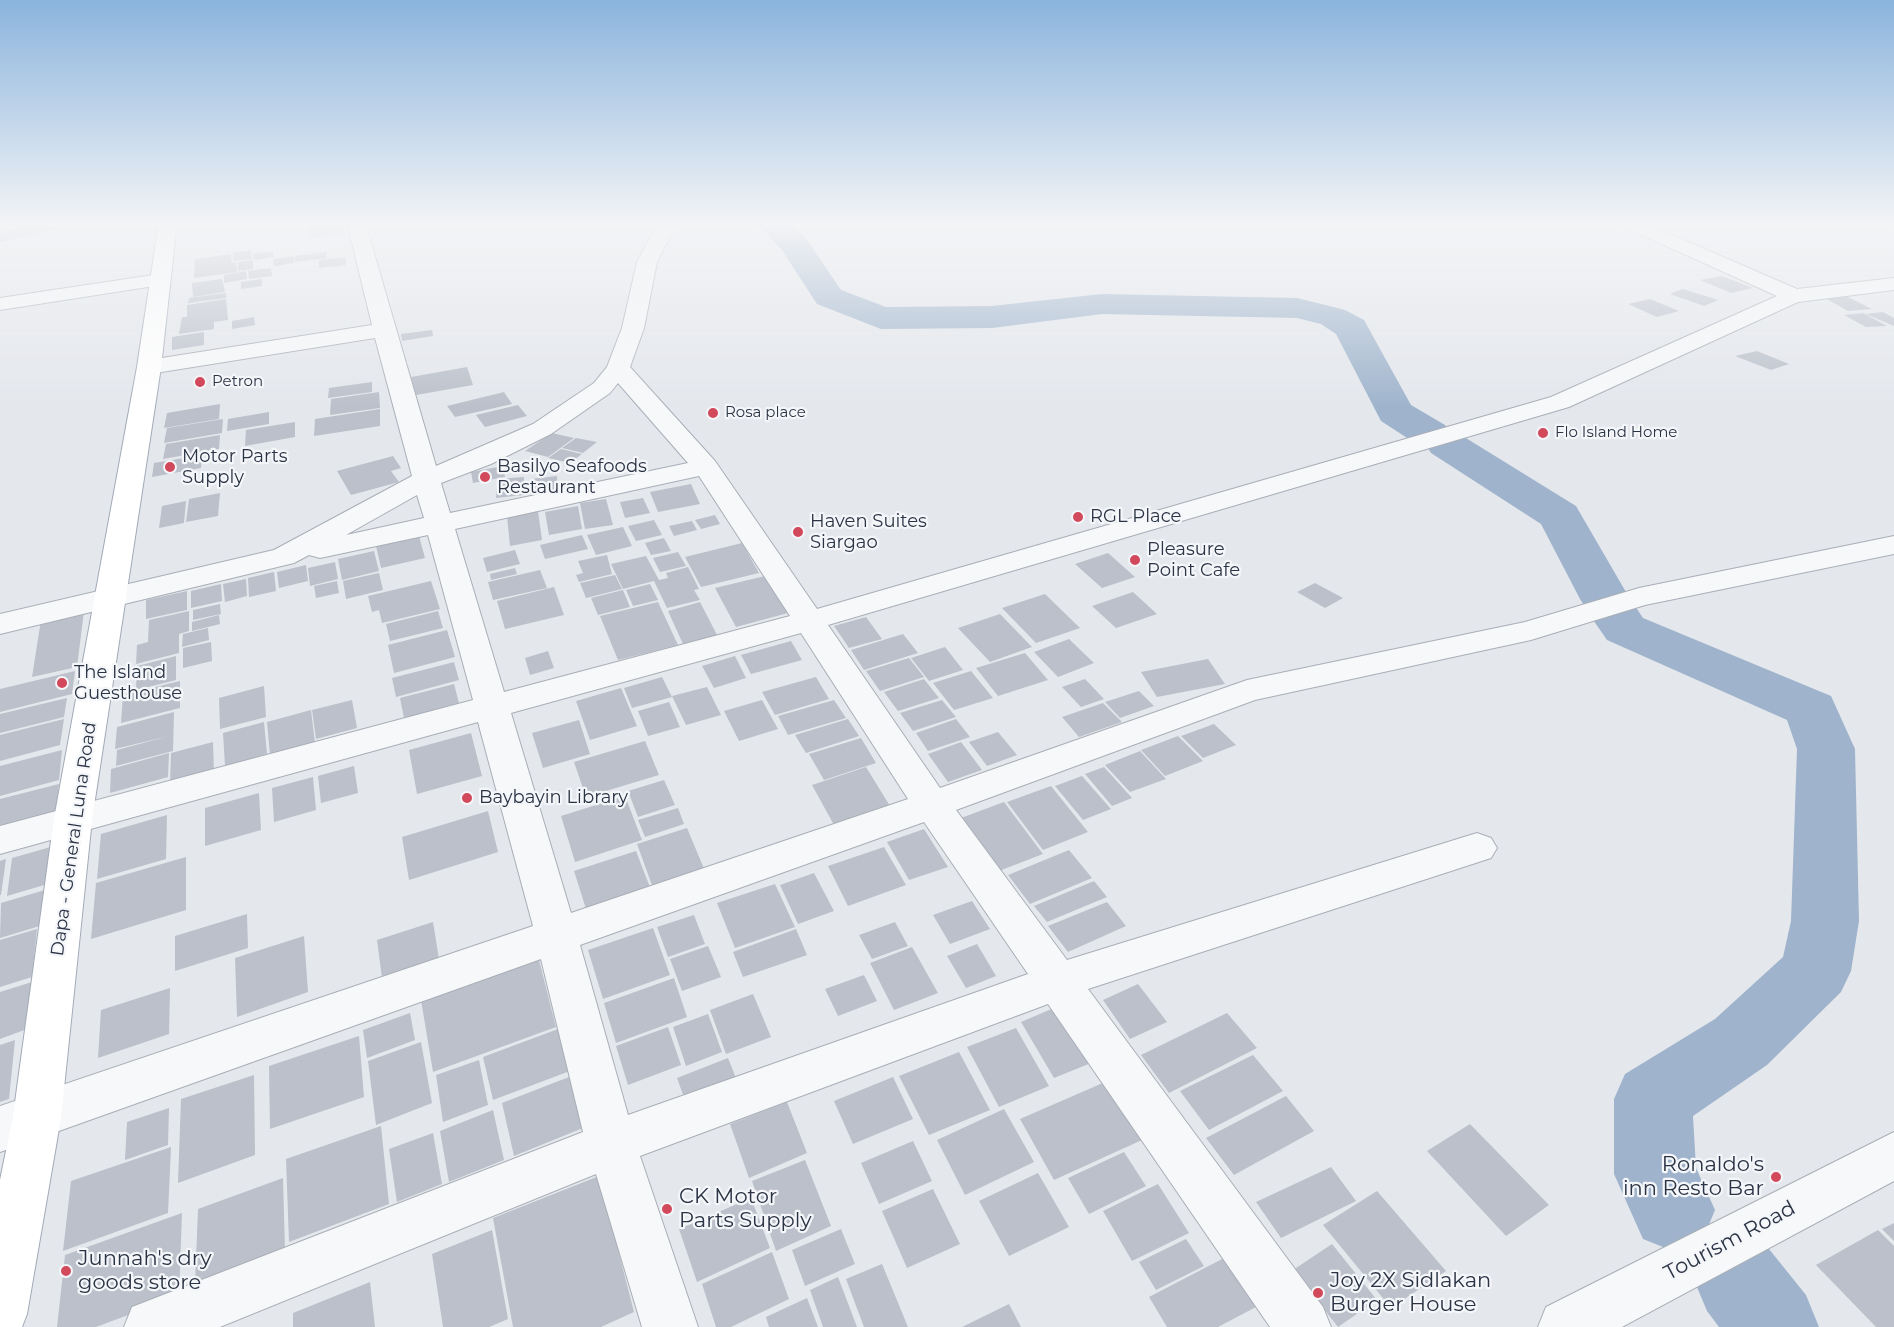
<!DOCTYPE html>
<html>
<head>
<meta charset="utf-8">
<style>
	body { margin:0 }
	canvas { display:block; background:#e4e7ec }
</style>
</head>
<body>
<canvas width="1894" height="1327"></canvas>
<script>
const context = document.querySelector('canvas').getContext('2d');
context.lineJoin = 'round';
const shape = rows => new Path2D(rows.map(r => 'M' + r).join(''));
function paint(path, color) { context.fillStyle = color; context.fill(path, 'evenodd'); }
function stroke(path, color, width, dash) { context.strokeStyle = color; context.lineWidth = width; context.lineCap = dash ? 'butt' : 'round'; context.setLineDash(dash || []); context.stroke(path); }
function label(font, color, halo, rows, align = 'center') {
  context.font = font + ' Montserrat,sans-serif'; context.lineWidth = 4.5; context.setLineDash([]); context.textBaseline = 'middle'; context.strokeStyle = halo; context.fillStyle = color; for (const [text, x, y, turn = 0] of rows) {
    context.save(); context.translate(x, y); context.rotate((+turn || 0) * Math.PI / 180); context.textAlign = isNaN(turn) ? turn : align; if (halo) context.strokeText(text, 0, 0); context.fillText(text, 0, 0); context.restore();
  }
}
const river = shape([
	[755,222,787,222,805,237,841,290,886,307,992,306,1102,294,1297,298,1345,310,1364,320,1411,405,1445,425,1450,432,1461,435,1576,506,1630,599,1628,602,1633,603,1643,618,1831,696,1855,749,1859,921,1851,971,1841,992,1767,1065,1693,1116,1696,1168,1715,1210,1703,1239,1673,1251,1643,1239,1614,1174,1614,1099,1625,1074,1715,1019,1783,957,1791,921,1797,749,1787,720,1607,640,1589,614,1592,611,1587,610,1580,599,1541,524,1431,453,1426,445,1415,443,1381,421,1336,334,1321,324,1297,318,1102,314,992,328,881,329,817,304,782,250,755,222],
	[1738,1236,1769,1249,1806,1295,1819,1327,1719,1327,1707,1311,1694,1280,1707,1249,1738,1236]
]);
const building = shape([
	[40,222,50,222,59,229,0,242,0,230],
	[308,222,345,222,345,224,342,225,343,234,309,238],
	[251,250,252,259,233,261,233,253],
	[273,251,274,257,254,260,253,254],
	[327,252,327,258,295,262,295,256],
	[231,254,232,263,236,262,237,272,194,278,195,259],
	[294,256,294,263,274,266,273,259],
	[346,257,346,265,319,268,319,260],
	[253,260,253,269,238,271,238,262],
	[271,268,272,276,249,279,248,271],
	[246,271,247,279,224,283,224,275],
	[1722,276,1753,288,1731,293,1700,280],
	[222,279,225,292,193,297,192,283],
	[262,279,262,286,241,289,241,282],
	[1683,289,1718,300,1704,306,1670,294],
	[226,293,226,298,188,303,189,298],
	[1848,297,1872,309,1848,311,1825,298],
	[226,299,228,320,214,322,214,329,179,334,182,317,187,317,187,305],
	[1650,299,1679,311,1657,317,1628,304],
	[1883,312,1894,318,1894,326,1866,314],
	[1863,313,1887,326,1866,327,1844,315],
	[254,317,255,325,232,329,232,321],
	[432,330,433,336,402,341,401,334],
	[204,332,204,345,172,350,172,337],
	[1757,351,1789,364,1771,370,1735,356],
	[467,367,473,385,416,395,411,377],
	[372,382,372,392,328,398,329,388],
	[379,392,380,408,330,415,331,399],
	[504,392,512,404,455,417,447,406],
	[220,404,219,419,164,428,167,413],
	[518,405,527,416,485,427,476,415],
	[380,409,380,426,314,436,315,419],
	[269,412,269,424,227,431,228,419],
	[223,419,222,433,164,443,167,428],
	[295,422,295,437,245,446,246,430],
	[552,433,574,438,548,457,525,451],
	[220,435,219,449,163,459,166,444],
	[576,438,597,442,583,453,562,448],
	[561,449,582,454,570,463,548,458],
	[202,455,201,468,152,477,154,463],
	[393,456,401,468,391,471,399,482,351,495,337,471],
	[503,466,505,477,473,483,471,472],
	[557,476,557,490,531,493,531,479],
	[524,477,523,495,496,498,498,479],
	[691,484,700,504,658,512,650,492],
	[220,493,218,516,186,522,189,499],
	[643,498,650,513,625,518,620,502],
	[606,499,613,525,585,529,580,503],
	[186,501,184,523,159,528,162,506],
	[578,506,582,529,549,535,545,512],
	[538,511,542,540,510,546,507,516],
	[715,515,720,524,701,529,695,520],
	[654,520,662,535,636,541,628,526],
	[692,521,697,530,674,536,669,526],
	[623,527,632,546,596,555,587,535],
	[582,535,588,549,545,559,540,545],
	[419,536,425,558,381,568,376,546],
	[664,538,671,551,651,555,645,543],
	[742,543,759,573,701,587,685,557],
	[515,550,520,564,487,572,483,558],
	[374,551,379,571,342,580,338,559],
	[678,552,686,566,660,572,653,558],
	[1108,553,1135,577,1102,588,1075,564],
	[607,555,612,574,579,582,576,575,583,573,578,561],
	[646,556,659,580,668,578,666,573,688,567,699,589,694,590,700,600,667,608,654,581,623,589,611,564],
	[335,562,338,579,310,586,308,568],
	[306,565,308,581,279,588,277,572],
	[515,568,517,574,491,580,490,574],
	[540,570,547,588,493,600,488,582],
	[274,572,276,591,249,597,248,578],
	[379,573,383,590,346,599,343,581],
	[615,575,622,589,586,598,580,583],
	[765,576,788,613,736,627,715,588],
	[246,579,247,596,225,602,223,584],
	[337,581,339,593,316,598,314,586],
	[431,581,440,609,382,623,379,610,372,612,368,596],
	[1315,583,1343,598,1325,608,1297,592],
	[221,584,222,601,191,608,191,591],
	[650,584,658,600,633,606,626,590],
	[554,587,564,615,505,629,497,601],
	[623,590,630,607,598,615,591,598],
	[187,591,187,610,146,619,146,600],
	[1133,592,1157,614,1116,628,1092,606],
	[1045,594,1080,628,1036,643,1002,608],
	[658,602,678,645,618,660,600,616],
	[700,602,717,635,683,644,668,611],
	[220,604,221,614,193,620,193,610],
	[84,611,77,667,32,677,41,620],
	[189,611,189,631,179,634,179,653,136,664,137,645,148,642,149,620],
	[438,611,443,628,390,641,386,624],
	[1000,614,1032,647,990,662,958,628],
	[219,615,220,624,192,631,192,622],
	[866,617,882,639,849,648,834,626],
	[208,628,209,640,182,647,183,634],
	[447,630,455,657,394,673,388,645],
	[903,634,918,653,864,670,851,650],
	[1069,639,1094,663,1058,677,1034,652],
	[791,641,802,660,751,674,741,655],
	[211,642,212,661,183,668,183,648],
	[945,647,963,670,929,681,911,658],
	[548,651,554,668,530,675,525,658],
	[1025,653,1048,680,998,696,976,668],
	[176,656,176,680,136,690,137,666],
	[735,656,746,678,714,688,702,666],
	[909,658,924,677,880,691,866,671],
	[1208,659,1225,684,1157,697,1141,672],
	[454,662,459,680,396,697,392,678],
	[75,671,72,694,0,712,0,689],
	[971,671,993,698,954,710,933,683],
	[662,677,672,697,632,708,624,688],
	[816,677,829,699,775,715,762,692],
	[924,679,939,698,898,711,884,692],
	[1085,679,1104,699,1081,707,1062,687],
	[180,681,180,708,121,723,123,695],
	[454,684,459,703,404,718,400,698],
	[264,686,266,717,220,729,219,698],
	[707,687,721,715,686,725,672,696],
	[621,688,637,726,590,740,576,701],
	[1139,691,1154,706,1120,718,1105,702],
	[67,698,64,717,0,733,0,714],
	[352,700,357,728,316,739,312,710],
	[762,700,778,729,739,741,724,711],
	[834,700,846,718,788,735,778,716],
	[942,700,956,717,913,731,900,713],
	[669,702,680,727,648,736,638,711],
	[1103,703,1122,722,1079,737,1062,717],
	[311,710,315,743,270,755,267,722],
	[174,712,173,751,116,766,117,750,169,736,115,749,117,727],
	[64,719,60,745,0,761,0,735],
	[848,719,859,736,806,753,795,735],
	[956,719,970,737,928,751,916,733],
	[579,720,590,754,543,768,532,733],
	[264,722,267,754,225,766,223,733],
	[1214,724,1236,745,1203,758,1181,736],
	[998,732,1017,755,987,766,969,742],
	[471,733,482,776,417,794,409,750],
	[1178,736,1203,761,1165,776,1141,750],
	[861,738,876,763,824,780,809,754],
	[645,741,659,775,586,797,574,762],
	[213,742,214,773,170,785,171,753],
	[961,742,982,770,948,782,928,754],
	[62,750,59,780,0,796,0,766],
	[1140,751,1166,779,1130,792,1105,765],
	[169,753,168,777,110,793,111,769],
	[354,766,358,793,321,803,318,776],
	[866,767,890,806,834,825,812,785],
	[1104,767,1132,798,1112,806,1085,774],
	[1082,776,1111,809,1083,820,1055,786],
	[313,777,316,810,274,822,272,788],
	[664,780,675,805,638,817,628,791],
	[59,784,56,813,0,828,0,799],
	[1051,786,1088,832,1043,850,1007,802],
	[259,793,261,830,205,846,205,808],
	[625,796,642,840,575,862,561,816],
	[1004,802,1043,854,999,871,961,818],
	[678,808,684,824,645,837,638,820],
	[488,811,498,852,409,880,402,837],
	[167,815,166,859,97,879,101,834],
	[687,828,705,871,653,888,637,844],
	[924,829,948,867,909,880,887,842],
	[54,846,51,883,7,896,12,858],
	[884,847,906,885,848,906,828,866],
	[1069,850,1092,878,1030,904,1008,875],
	[636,851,651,890,587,912,574,871],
	[186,857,186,910,91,939,96,883],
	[6,859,1,895,0,895,0,861],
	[814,873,834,911,798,924,780,885],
	[1094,881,1107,897,1047,922,1034,906],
	[775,884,795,927,735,948,717,903],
	[45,890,43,925,0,938,1,903],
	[972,901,990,929,950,944,933,915],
	[1107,902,1126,926,1068,952,1048,926],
	[247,914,248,948,175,971,175,936],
	[694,915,705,944,668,957,657,927],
	[433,922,439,959,382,978,377,940],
	[895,922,908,946,872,959,859,935],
	[653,928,670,975,603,999,588,950],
	[37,929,32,977,0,987,0,940],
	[796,929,807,955,743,977,733,952],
	[304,936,308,992,237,1017,235,958],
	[977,944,996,976,966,988,947,956],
	[708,946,721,977,682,991,670,959],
	[912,947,938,993,894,1010,870,963],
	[539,960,556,1027,433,1072,421,1000],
	[864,975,877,1001,838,1016,825,989],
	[674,978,687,1017,616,1043,604,1003],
	[32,982,27,1029,0,1039,0,992],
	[1138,984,1167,1022,1130,1039,1103,1000],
	[170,988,169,1034,98,1058,101,1010],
	[753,994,771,1037,726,1054,710,1010],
	[1061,1005,1096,1061,1054,1078,1021,1022],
	[410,1013,415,1040,367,1058,363,1030],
	[1227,1013,1257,1048,1169,1093,1141,1055],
	[708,1014,722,1052,686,1066,673,1027],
	[668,1027,681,1065,628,1085,616,1046],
	[1016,1028,1049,1086,999,1107,967,1047],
	[558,1029,570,1071,493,1100,483,1057],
	[359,1036,364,1097,270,1129,269,1066],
	[15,1040,9,1099,0,1102,0,1045],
	[421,1042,432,1103,376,1125,368,1061],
	[959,1052,990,1110,929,1135,899,1076],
	[1253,1055,1283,1091,1209,1130,1180,1091],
	[728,1058,738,1083,686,1103,677,1078],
	[479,1060,488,1105,443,1122,436,1075],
	[254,1075,255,1155,178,1183,181,1099],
	[569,1077,583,1128,514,1156,502,1103],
	[893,1077,913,1119,853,1144,834,1101],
	[1105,1082,1142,1140,1054,1180,1020,1119],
	[1286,1096,1314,1131,1234,1175,1206,1138],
	[787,1102,807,1153,749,1178,730,1124],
	[169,1108,168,1145,125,1160,127,1122],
	[1004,1109,1034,1162,965,1195,937,1140],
	[493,1110,504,1160,449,1182,440,1131],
	[1470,1124,1549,1205,1506,1236,1427,1151],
	[381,1126,389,1204,289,1242,286,1159],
	[433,1133,442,1184,397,1202,389,1149],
	[913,1141,932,1181,879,1204,861,1163],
	[171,1147,168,1213,63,1251,71,1181],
	[1124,1152,1146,1186,1089,1214,1068,1178],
	[805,1160,831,1226,776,1251,752,1181],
	[1331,1167,1356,1201,1281,1238,1256,1202],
	[1038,1173,1069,1227,1009,1256,979,1201],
	[599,1176,634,1312,601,1327,513,1327,493,1218],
	[283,1178,285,1251,195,1285,198,1209],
	[1158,1184,1189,1233,1132,1261,1103,1211],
	[933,1189,960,1244,907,1268,882,1211],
	[1377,1191,1446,1271,1391,1308,1323,1225],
	[751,1198,770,1248,697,1282,679,1229],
	[182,1213,179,1296,96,1327,57,1327,65,1255],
	[1894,1223,1894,1241,1882,1229],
	[841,1229,855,1264,805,1286,792,1250],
	[492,1230,508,1319,489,1327,443,1327,432,1254],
	[1878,1230,1894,1246,1894,1327,1876,1327,1816,1265],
	[1186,1239,1204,1266,1156,1290,1139,1262],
	[1332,1244,1377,1300,1338,1327,1293,1270],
	[772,1252,789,1299,731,1327,716,1327,702,1284],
	[1224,1258,1256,1307,1218,1327,1167,1327,1149,1297],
	[882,1264,908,1327,864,1327,846,1279],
	[838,1277,857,1327,823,1327,810,1290],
	[370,1282,375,1327,293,1327,293,1313],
	[807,1298,818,1327,769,1327,766,1317],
	[1009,1304,1021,1327,962,1327]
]);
const minor = shape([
	[0,222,30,222,27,226,0,232,0,222],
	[347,222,365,222,436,466,533,424,594,383,607,367,622,328,637,262,659,222,677,222,657,262,644,328,630,367,715,461,817,609,1551,397,1777,296,1622,226,1619,222,1642,222,1797,289,1894,278,1894,290,1798,302,1569,407,828,625,940,788,1247,680,1525,622,1639,588,1894,536,1894,554,1645,605,1531,640,1255,700,956,810,1067,960,1477,833,1491,838,1497,848,1491,858,1088,989,1323,1307,1331,1327,1270,1327,1048,1004,640,1156,698,1327,642,1327,596,1174,220,1327,124,1327,132,1307,583,1132,541,959,0,1152,0,1106,533,926,478,722,0,854,0,826,473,700,428,535,320,558,309,555,294,563,0,634,0,614,274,550,412,476,375,338,149,374,141,372,137,367,141,362,149,360,372,325,347,222],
	[618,383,688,463,450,513,441,483,491,464,551,434,610,393,618,383],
	[699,476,790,616,504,692,455,529,699,476],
	[417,495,424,518,346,535,417,495],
	[801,633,908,799,571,913,511,713,801,633],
	[924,822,1028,974,628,1115,580,945,924,822],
	[160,274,167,276,170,280,167,284,0,310,0,298,160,274],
	[1894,1132,1894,1181,1622,1327,1538,1327,1546,1307,1894,1132]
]);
const major = shape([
	[159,222,177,222,161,367,92,819,61,1117,27,1314,22,1327,0,1327,0,1180,13,1117,54,819,137,367,159,222]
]);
const markers = [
	[200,382,6,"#d1495b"],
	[713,413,6,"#d1495b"],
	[1543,433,6,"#d1495b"],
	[170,467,6,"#d1495b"],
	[485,477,6,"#d1495b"],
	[1078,517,6,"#d1495b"],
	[798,532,6,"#d1495b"],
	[1135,560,6,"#d1495b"],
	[62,683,6,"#d1495b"],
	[467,798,6,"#d1495b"],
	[1776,1177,6,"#d1495b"],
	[667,1209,6,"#d1495b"],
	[66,1271,6,"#d1495b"],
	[1318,1293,6,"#d1495b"]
];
const farPoinames = [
	["Petron",212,382],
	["Rosa place",725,413],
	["Flo Island Home",1555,433]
];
const poiNames = [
	["Motor Parts",182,457],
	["Supply",182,478],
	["Basilyo Seafoods",497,467],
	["Restaurant",497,488],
	["RGL Place",1090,517],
	["Haven Suites",810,522],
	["Siargao",810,543],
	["Pleasure",1147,550],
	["Point Cafe",1147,571],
	["The Island",74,673],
	["Guesthouse",74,694],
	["Baybayin Library",479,798]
];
const streetNames = [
	["Dapa - General Luna Road",74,839,-82]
];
const nearPoinames = [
	["Ronaldo's",1764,1165,"right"],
	["inn Resto Bar",1764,1189,"right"],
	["CK Motor",679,1197],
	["Parts Supply",679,1221],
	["Junnah's dry",78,1259],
	["goods store",78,1283],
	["Joy 2X Sidlakan",1330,1281],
	["Burger House",1330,1305]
];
const nearStreetnames = [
	["Tourism Road",1730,1241,-28]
];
paint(river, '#9fb4cc');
paint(building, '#bbc0ca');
stroke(minor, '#a9aeb7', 2);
stroke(major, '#a3abb8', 2);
paint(minor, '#f7f8fa');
paint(major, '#fff');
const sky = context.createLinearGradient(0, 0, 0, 407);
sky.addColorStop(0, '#8bb4dd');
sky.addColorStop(0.55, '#f3f4f6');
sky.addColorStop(1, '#f3f4f600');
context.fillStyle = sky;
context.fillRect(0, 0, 1894, 407);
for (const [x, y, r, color] of markers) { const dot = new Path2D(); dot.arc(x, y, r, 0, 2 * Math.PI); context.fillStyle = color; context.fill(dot); stroke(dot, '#f4f6f9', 2); }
label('15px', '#2b3445', '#f4f6f9', farPoinames, 'left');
label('18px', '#2b3445', '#f4f6f9', poiNames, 'left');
label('18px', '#2b3445', '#f4f6f9', streetNames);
label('21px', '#2b3445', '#f4f6f9', nearPoinames, 'left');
label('21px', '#2b3445', '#f4f6f9', nearStreetnames);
</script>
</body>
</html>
